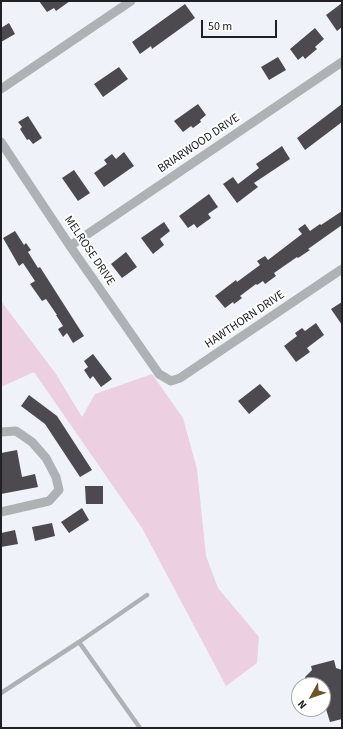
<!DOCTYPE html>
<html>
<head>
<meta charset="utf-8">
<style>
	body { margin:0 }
	#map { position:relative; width:343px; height:729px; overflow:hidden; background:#eff2f9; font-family:"Source Sans 3",sans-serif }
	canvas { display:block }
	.frame { position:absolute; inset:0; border:2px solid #202124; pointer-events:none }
	.north { position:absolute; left:291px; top:677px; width:40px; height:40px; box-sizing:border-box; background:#fff; border:1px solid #a6a6a7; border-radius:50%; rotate:230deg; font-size:11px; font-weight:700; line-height:16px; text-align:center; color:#202124 }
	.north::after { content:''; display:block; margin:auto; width:14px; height:18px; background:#6e5426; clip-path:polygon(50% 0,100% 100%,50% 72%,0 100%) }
	.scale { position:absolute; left:201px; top:20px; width:76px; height:18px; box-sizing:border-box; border:2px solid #202124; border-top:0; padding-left:5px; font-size:12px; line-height:14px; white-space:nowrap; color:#202124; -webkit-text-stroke:3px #fff; paint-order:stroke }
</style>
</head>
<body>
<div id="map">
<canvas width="343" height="729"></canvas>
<div class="frame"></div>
<div class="north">N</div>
<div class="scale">50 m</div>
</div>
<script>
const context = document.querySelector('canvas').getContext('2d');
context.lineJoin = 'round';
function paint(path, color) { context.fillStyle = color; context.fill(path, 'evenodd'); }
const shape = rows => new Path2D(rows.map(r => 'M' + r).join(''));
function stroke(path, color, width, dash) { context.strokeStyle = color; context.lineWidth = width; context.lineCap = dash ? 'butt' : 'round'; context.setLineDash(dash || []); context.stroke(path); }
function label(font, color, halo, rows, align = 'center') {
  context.font = font + ' "Source Sans 3",sans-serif'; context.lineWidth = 4; context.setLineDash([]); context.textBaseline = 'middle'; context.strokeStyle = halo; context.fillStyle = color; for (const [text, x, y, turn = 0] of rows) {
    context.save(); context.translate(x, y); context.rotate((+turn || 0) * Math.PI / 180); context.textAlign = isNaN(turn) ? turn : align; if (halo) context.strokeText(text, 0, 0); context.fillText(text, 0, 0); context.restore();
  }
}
const green = shape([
	[1,301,56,374,82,417,95,394,152,374,183,418,197,469,206,556,218,588,259,637,257,663,226,686,142,528,34,372,1,387]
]);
const building = shape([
	[39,1,70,1,56,11,54,8,47,12],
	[342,3,342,27,337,31,326,15],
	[185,4,195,18,152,49,151,46,140,54,132,42],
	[9,23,15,34,1,42,1,28],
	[315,28,324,39,315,47,317,49,305,59,303,56,298,60,290,49],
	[278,57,286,70,269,80,261,67],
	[119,67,128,79,103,97,94,84],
	[198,104,206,115,200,120,201,122,193,128,191,126,183,132,174,121],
	[342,104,342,122,305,150,297,138],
	[28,116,42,138,33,144,29,139,27,140,20,129,22,127,18,122],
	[282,146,290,159,254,183,258,187,237,203,223,184,233,177,238,184,259,168,256,164],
	[124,152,134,166,104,187,94,173,107,164,104,160,112,154,116,159],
	[74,170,90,193,78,201,62,178],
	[209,194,218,207,208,214,211,218,197,228,194,224,188,228,179,216],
	[342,211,342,225,308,249,310,250,298,258,297,257,274,273,276,276,265,284,263,281,257,285,256,284,240,296,242,298,234,304,233,302,225,308,215,296,236,280,237,282,260,265,257,261,265,256,268,260,302,234,298,229,305,224,310,231,320,224,321,225],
	[164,222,170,231,160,239,164,245,153,254,141,238],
	[15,231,24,245,26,243,31,250,28,252,38,268,40,267,84,336,73,343,67,333,63,337,58,329,63,326,56,315,57,315,46,299,42,301,30,284,35,281,23,263,19,266,3,238],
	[126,252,137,267,122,278,111,264],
	[342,302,342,325,331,309],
	[316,323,324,335,307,348,310,352,296,362,284,346,297,336,295,333,302,328,305,331],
	[93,354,112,379,101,387,93,376,90,379,84,370,88,367,84,361],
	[260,384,271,396,249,414,238,401],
	[29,395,57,416,92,470,80,477,45,424,21,406],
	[17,450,22,477,35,474,38,487,1,494,1,453],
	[85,486,103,486,103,504,86,504],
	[82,508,89,520,69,533,61,522],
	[52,523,55,536,35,541,32,527],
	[15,530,18,544,1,547,1,533],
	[334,660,336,668,342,670,342,719,330,722,326,709,323,710,323,685,308,685,305,677,312,670,311,666]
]);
const lane = shape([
	[79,642,147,595],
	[1,693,79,642,140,728]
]);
const street = shape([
	[1,89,131,1],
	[1,142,70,246,159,374,171,381,180,378,342,269],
	[70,246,342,62],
	[1,432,16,431,32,442,46,458,56,477,59,490,49,501,1,512]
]);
const streetNames = [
	["BRIARWOOD DRIVE",199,144,-34],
	["MELROSE DRIVE",89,251,56],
	["HAWTHORN DRIVE",245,320,-34]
];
paint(green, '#edcfe2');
paint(building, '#4c494f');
stroke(lane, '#afb2b4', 4.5);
stroke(street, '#afb2b4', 9);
label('12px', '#202124', '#fff', streetNames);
</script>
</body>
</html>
